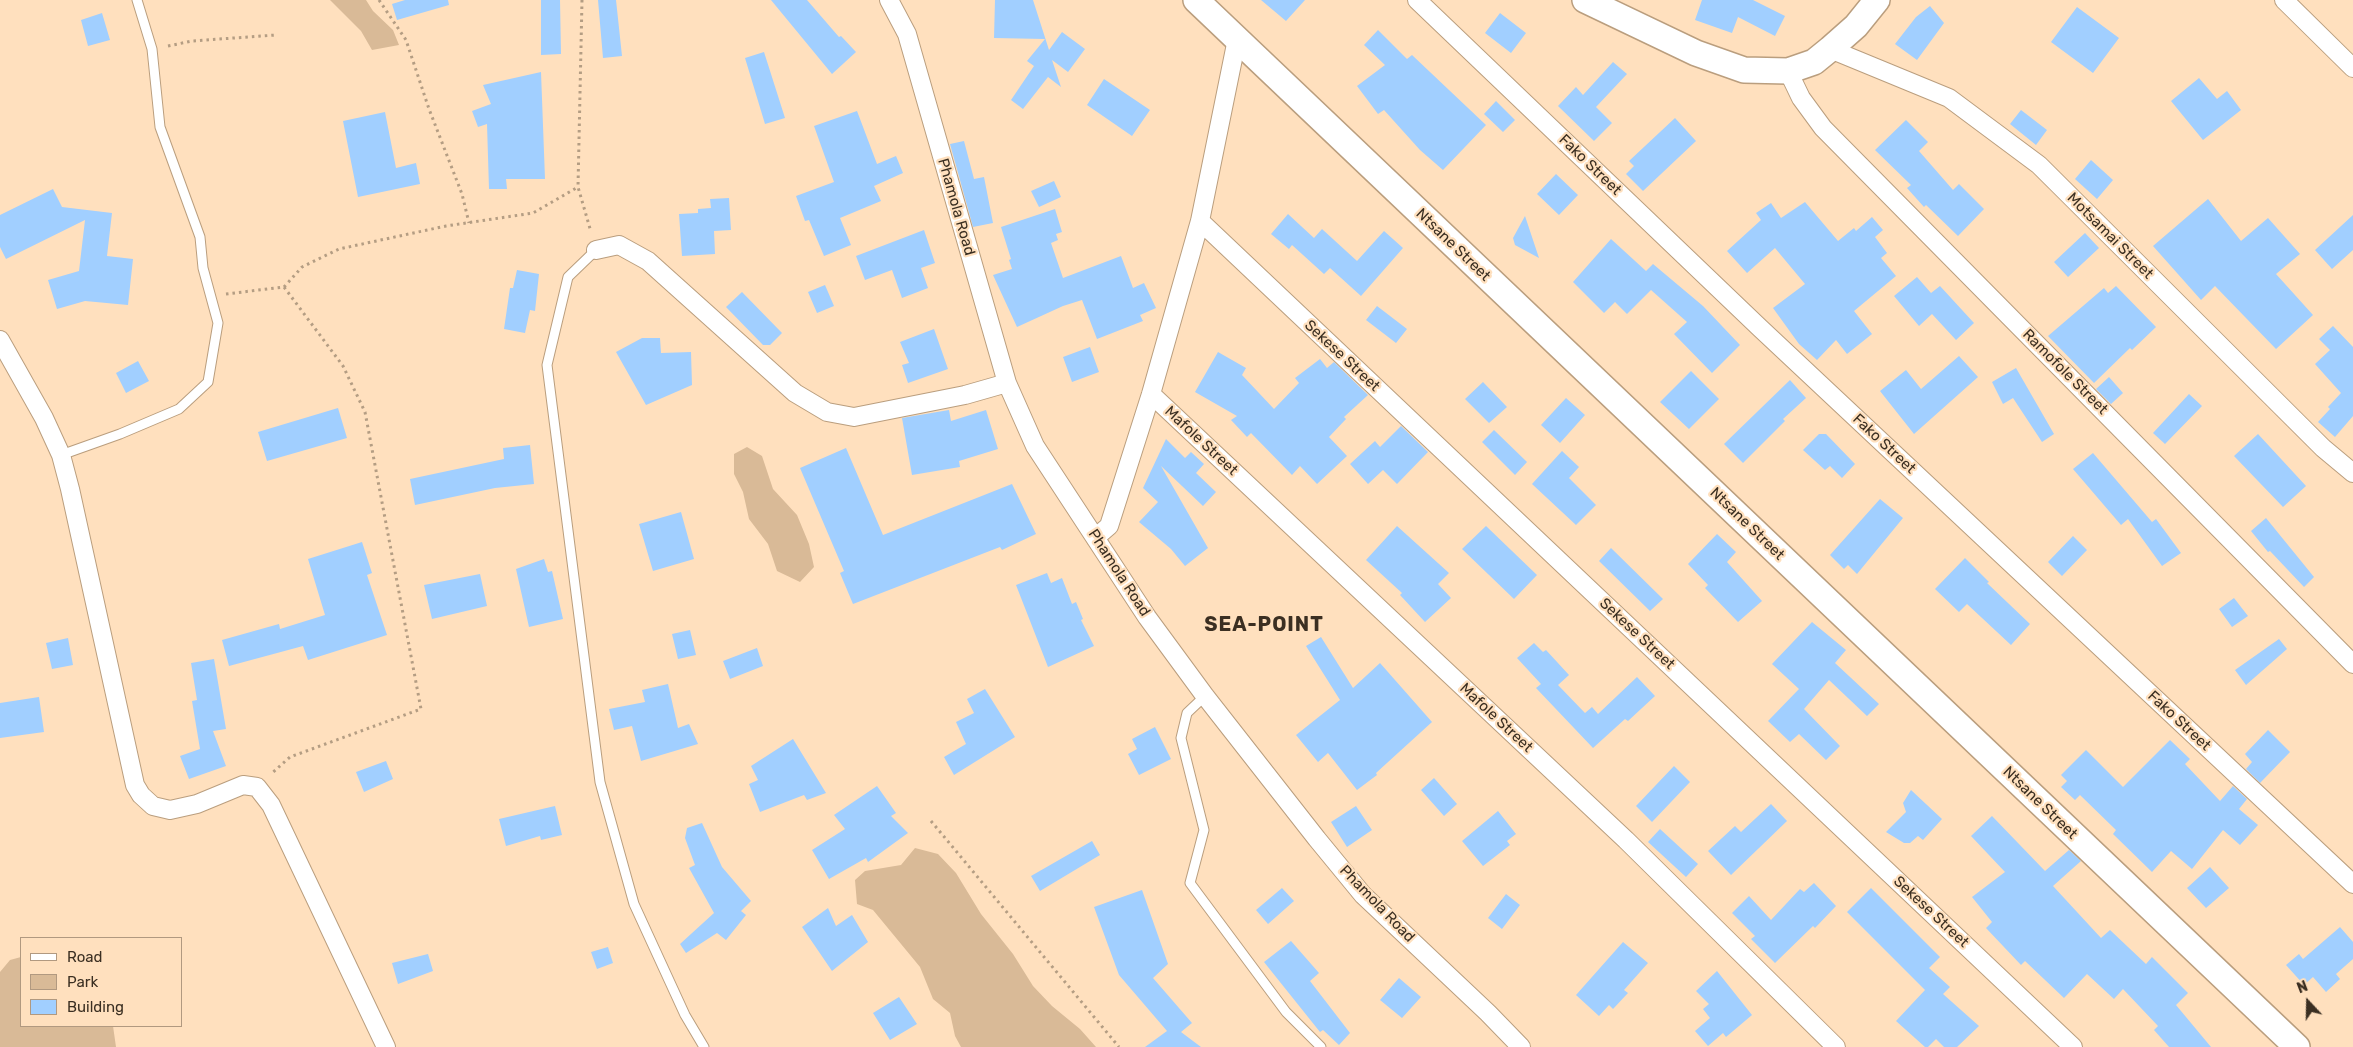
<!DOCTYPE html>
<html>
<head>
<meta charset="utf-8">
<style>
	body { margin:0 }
	#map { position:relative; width:2353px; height:1047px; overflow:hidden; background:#ffe0be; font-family:Rubik,sans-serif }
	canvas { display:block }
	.legend { position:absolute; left:20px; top:937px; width:162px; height:90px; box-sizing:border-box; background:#ffe0be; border:1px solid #b19980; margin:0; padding:6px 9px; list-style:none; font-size:15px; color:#3b2f22 }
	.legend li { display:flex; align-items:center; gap:10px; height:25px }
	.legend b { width:25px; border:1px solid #b19980 }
	.north { position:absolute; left:2283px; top:977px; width:50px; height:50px; -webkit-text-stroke:4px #ffe0be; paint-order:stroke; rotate:339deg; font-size:14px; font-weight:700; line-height:20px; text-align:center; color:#3b2f22 }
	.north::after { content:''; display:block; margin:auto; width:18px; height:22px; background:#3b2f22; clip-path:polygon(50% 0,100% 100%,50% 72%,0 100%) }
</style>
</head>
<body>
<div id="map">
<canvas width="2353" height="1047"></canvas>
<ul class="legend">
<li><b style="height:6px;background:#fff"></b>Road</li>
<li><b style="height:14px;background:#d9ba97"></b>Park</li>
<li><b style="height:14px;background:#a1cfff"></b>Building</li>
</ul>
<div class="north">N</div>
</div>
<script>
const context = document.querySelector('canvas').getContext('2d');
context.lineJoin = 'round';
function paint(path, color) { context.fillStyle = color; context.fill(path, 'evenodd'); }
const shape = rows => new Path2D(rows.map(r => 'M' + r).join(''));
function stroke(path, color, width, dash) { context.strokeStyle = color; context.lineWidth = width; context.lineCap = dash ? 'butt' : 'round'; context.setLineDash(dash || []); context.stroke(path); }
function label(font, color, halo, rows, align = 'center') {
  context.font = font + ' Rubik,sans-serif'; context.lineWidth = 4.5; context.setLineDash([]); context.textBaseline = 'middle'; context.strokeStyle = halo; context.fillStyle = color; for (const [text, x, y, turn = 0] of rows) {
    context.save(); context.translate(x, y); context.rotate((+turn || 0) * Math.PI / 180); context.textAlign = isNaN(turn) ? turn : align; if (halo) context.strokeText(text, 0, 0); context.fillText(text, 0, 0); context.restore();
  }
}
const green = shape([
	[330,0,366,0,373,11,393,30,399,45,372,50,361,31],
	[747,447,762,456,773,489,797,515,809,544,814,567,800,582,777,571,768,544,749,519,743,492,734,474,734,454],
	[915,848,938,854,956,873,981,914,1013,954,1033,986,1052,1006,1080,1029,1096,1047,961,1047,955,1036,950,1013,933,999,920,967,873,910,857,904,855,880,865,871,901,865],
	[21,957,21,1026,113,1026,116,1047,0,1047,0,972,10,960]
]);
const building = shape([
	[405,0,448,0,449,5,397,20,392,4],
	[541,0,560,0,561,54,541,55],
	[598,0,616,0,622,56,603,58],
	[771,0,807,0,839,37,841,36,856,52,832,74],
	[995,0,1033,0,1049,50,1062,32,1085,49,1068,72,1052,60,1061,87,1048,77,1023,109,1011,100,1034,66,1027,61,1045,39,994,38],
	[1261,0,1305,0,1286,21],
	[1702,0,1753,0,1785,16,1775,36,1738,17,1732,33,1695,20],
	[1930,6,1944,23,1917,60,1895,44,1916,17],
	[2077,7,2119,38,2093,73,2051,42],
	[102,13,110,40,88,46,81,20],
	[1500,13,1526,33,1511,53,1485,33],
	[1378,30,1407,59,1412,55,1486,125,1443,170,1420,150,1384,110,1378,114,1357,86,1385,65,1364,45],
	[764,52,785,118,765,124,745,58],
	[1613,62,1627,74,1596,107,1612,123,1594,141,1558,106,1576,87,1583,95],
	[541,72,545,179,506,179,507,189,489,189,487,124,478,127,472,111,491,104,483,85],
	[2199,78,2217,99,2227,91,2241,110,2203,140,2171,101],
	[1104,79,1150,110,1132,136,1087,105],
	[1496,101,1515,120,1503,132,1484,114],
	[2021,110,2047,130,2036,145,2010,124],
	[857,111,877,164,896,156,903,173,874,186,881,201,840,218,851,245,824,256,809,220,805,221,796,196,834,182,814,126],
	[385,112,396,168,416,163,420,184,358,197,343,121],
	[1675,118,1696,141,1643,191,1626,174,1634,166,1629,161],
	[1906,120,1928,142,1919,151,1953,190,1959,184,1984,209,1958,236,1926,205,1924,207,1907,188,1911,185,1875,150],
	[964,141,974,179,984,177,993,223,973,227,950,144],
	[2091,160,2113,180,2097,199,2075,179],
	[1556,174,1578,195,1559,215,1537,194],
	[1054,181,1061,197,1039,207,1031,191],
	[53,189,62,207,112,213,107,256,133,259,128,305,85,301,57,309,48,280,79,271,85,220,6,259,0,247,0,215],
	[729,198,731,230,714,231,715,254,682,256,679,214,698,213,698,209,711,208,710,199],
	[2208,199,2241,241,2268,218,2300,254,2276,274,2313,315,2276,349,2215,286,2201,300,2153,246],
	[1805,202,1838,241,1854,228,1856,231,1872,217,1883,230,1875,237,1887,253,1881,258,1896,276,1854,311,1872,334,1847,354,1836,340,1817,360,1799,344,1773,308,1805,284,1775,248,1747,273,1727,251,1761,220,1756,213,1771,203,1781,218],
	[1055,209,1062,232,1056,234,1058,240,1051,243,1063,278,1121,256,1133,288,1144,283,1156,308,1140,315,1143,321,1097,339,1082,300,1063,306,1017,327,993,275,1012,269,1009,260,1011,259,1001,227],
	[1288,214,1314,238,1322,229,1357,261,1384,231,1403,248,1361,296,1330,268,1324,274,1292,245,1289,249,1271,234],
	[2353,215,2353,250,2332,269,2315,250],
	[1525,216,1539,258,1515,245,1513,238],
	[924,230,935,263,921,268,928,288,902,298,892,270,865,280,856,256],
	[2085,233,2099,248,2068,277,2054,262],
	[1611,239,1646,271,1653,264,1703,306,1740,345,1712,373,1674,334,1687,322,1651,290,1627,314,1615,302,1604,313,1573,282],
	[517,270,539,274,535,311,530,310,525,333,504,329,510,288,513,288],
	[1917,277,1931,293,1940,286,1974,323,1956,340,1932,314,1919,326,1894,296],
	[825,285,834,306,817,313,808,292],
	[2116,286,2156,327,2132,350,2130,348,2094,383,2048,336,2104,288,2108,293],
	[742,292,782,333,770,345,763,345,726,307],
	[1377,306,1407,329,1396,343,1366,320],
	[2333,326,2353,347,2353,416,2335,437,2318,422,2330,409,2328,407,2341,393,2315,364,2330,350,2319,339],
	[934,329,948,369,908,383,902,365,909,363,900,342],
	[642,338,660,338,661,353,691,352,692,385,646,405,616,352],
	[1090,347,1099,372,1072,382,1063,357],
	[1218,352,1246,368,1242,375,1274,409,1299,383,1295,378,1320,359,1327,368,1334,362,1368,395,1344,417,1346,419,1329,437,1347,456,1317,484,1300,466,1292,475,1251,433,1247,437,1231,420,1237,416,1195,392],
	[1959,356,1978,377,1914,434,1880,391,1906,370,1921,389],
	[138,361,149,381,126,393,116,373],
	[2016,368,2054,434,2042,442,2013,398,2003,404,1992,382],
	[1691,371,1719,399,1689,429,1660,402],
	[2109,377,2123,393,2111,404,2096,389],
	[1790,380,1806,398,1783,419,1785,421,1743,463,1724,444],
	[1483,382,1507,407,1489,423,1465,399],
	[2189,394,2202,406,2165,444,2153,433],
	[1566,398,1585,415,1560,443,1541,425],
	[338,408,347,438,267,461,258,432],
	[949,410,951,421,986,410,998,449,959,461,960,467,912,475,902,418],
	[1401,426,1428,452,1397,484,1383,470,1368,484,1350,464,1375,441,1380,447],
	[1494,430,1527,462,1515,475,1482,442],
	[1819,434,1826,434,1855,464,1842,478,1830,466,1825,470,1803,450],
	[2258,434,2306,486,2283,507,2234,456],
	[1166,439,1185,458,1191,452,1204,464,1196,473,1216,492,1203,506,1161,466,1208,548,1185,566,1171,549,1139,522,1158,502,1143,488],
	[530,445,534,484,495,488,415,505,410,479,504,459,503,448],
	[846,448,883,535,1012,484,1036,534,1002,550,1000,547,853,604,840,573,844,571,800,468],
	[1562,451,1579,467,1569,478,1596,505,1576,525,1532,484],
	[2093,453,2152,522,2156,519,2181,553,2162,566,2128,519,2121,525,2073,469],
	[1880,499,1903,518,1857,574,1848,565,1844,569,1830,555],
	[681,512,694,559,653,571,639,524],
	[2266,518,2314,577,2304,587,2270,551,2268,552,2251,531],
	[1397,526,1449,573,1438,584,1451,598,1425,622,1400,595,1402,593,1366,560],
	[1486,526,1537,575,1514,599,1462,549],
	[1717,534,1736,552,1727,562,1762,601,1738,622,1705,588,1708,585,1688,564],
	[2073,536,2087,550,2062,576,2048,562],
	[362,542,372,573,367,575,387,635,308,660,303,646,229,666,222,640,279,624,280,629,325,615,308,559],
	[1611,548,1663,599,1650,611,1599,561],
	[1965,558,1989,582,1987,583,2030,624,2011,645,1967,604,1959,612,1935,589],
	[544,559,548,572,552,571,563,619,529,627,516,569],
	[1047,573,1051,583,1062,578,1072,604,1076,602,1083,619,1081,620,1094,646,1048,667,1016,585],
	[480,574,487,606,432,619,424,585],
	[2234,598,2248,616,2232,627,2219,609],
	[1812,622,1846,650,1835,663,1879,704,1867,716,1829,680,1804,709,1840,746,1826,760,1799,734,1790,742,1768,721,1799,689,1772,664],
	[690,630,696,655,678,659,672,634],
	[1321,637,1353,688,1380,663,1432,722,1376,773,1377,775,1357,790,1328,753,1318,762,1296,735,1340,700,1306,646],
	[68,638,73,665,52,669,46,643],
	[2279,639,2287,649,2246,685,2235,670],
	[1534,643,1543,652,1546,650,1569,675,1558,685,1585,713,1592,707,1598,714,1637,677,1655,696,1628,721,1625,719,1593,748,1536,688,1541,684,1517,658],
	[757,648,763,666,730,679,723,661],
	[214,659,226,729,213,731,226,766,189,779,180,756,200,749,192,701,197,700,191,663],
	[668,684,678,728,689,724,698,744,641,761,632,726,614,730,609,709,645,702,642,690],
	[985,689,1015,737,954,775,944,757,966,744,956,722,974,713,967,699],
	[39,697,44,732,0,738,0,703],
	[1155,727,1171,759,1139,775,1128,754,1137,749,1132,739],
	[2268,730,2290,752,2260,783,2246,769,2252,762,2245,754],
	[793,739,826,793,807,800,804,795,760,812,749,784,758,780,751,766],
	[2170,740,2190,759,2185,764,2220,801,2233,786,2247,799,2239,809,2258,825,2240,845,2223,830,2192,869,2171,851,2152,872,2113,834,2116,830,2080,795,2075,800,2061,787,2067,781,2061,775,2086,750,2123,787],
	[386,761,393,779,364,792,356,772],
	[1674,766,1690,782,1652,822,1636,806],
	[1434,778,1457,804,1444,816,1421,790],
	[877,786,896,813,891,816,908,833,868,862,866,858,829,879,812,850,845,829,834,815],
	[1911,790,1942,819,1923,840,1918,836,1910,843,1904,843,1886,832,1906,812,1903,803],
	[1771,804,1787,821,1731,875,1708,851,1735,826,1741,832],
	[555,806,562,835,541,840,540,836,506,846,499,819],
	[1356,806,1372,830,1347,847,1331,822],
	[1498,811,1516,834,1507,841,1510,845,1483,866,1462,841],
	[1992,816,2045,871,2069,850,2081,861,2053,886,2101,938,2110,930,2146,964,2152,957,2188,993,2176,1005,2211,1047,2169,1047,2154,1030,2158,1026,2123,989,2114,999,2087,974,2064,998,2025,961,2021,965,1986,928,1992,922,1972,897,2005,872,1971,836],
	[702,823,722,867,751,901,741,911,746,915,726,940,717,933,686,953,680,944,714,913,689,868,695,865,685,838,687,828],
	[1660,829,1698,864,1686,877,1648,842],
	[1092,841,1100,855,1040,891,1031,876],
	[2210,867,2229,888,2206,908,2187,888],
	[1814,883,1836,906,1815,928,1813,926,1775,963,1751,939,1755,936,1732,913,1749,896,1771,920,1800,889,1804,892],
	[1282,888,1294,901,1268,924,1256,910],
	[1871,888,1940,957,1929,968,1950,987,1943,994,1979,1026,1957,1047,1944,1047,1936,1039,1928,1047,1925,1047,1896,1021,1925,990,1847,912],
	[1142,890,1168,964,1153,978,1192,1023,1181,1032,1201,1047,1145,1047,1167,1031,1119,975,1094,907],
	[1506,894,1520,905,1502,929,1488,918],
	[828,908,836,926,852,915,868,942,832,971,802,927],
	[2340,927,2353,942,2353,959,2336,974,2340,979,2326,992,2313,977,2304,985,2286,965,2299,954,2303,959],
	[1291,941,1319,973,1310,981,1350,1033,1339,1045,1323,1030,1320,1032,1264,962],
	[1623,942,1648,963,1624,990,1628,993,1613,1009,1609,1005,1599,1016,1576,995],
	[608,947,613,963,597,969,591,952],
	[428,954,433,971,398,984,392,963],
	[1717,971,1752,1015,1726,1037,1723,1033,1708,1046,1695,1031,1710,1018,1703,1009,1709,1004,1696,991],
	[1399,978,1421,997,1402,1018,1380,1000],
	[899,997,917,1024,890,1040,873,1013]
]);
const path = shape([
	[379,0,406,40,429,109,462,194,469,223],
	[582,0,578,187,591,232],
	[168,46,192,41,276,35],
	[284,287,302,267,339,249,446,226,533,213,578,187],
	[226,294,284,287,343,366,365,412,421,709,290,757,271,774],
	[931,821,1119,1047]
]);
const lane = shape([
	[596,250,568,277,547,365,600,782,634,904,685,1015,704,1047],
	[61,455,120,434,179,409,208,382,218,323,203,268,200,237,160,127,152,49,137,0],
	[1205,696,1187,713,1181,738,1204,830,1190,883,1286,1012,1321,1047]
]);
const street = shape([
	[889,0,907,34,1007,383,1035,446,1147,617,1205,696,1317,839,1363,895,1488,1013,1521,1047],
	[1417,0,1760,328,2353,884],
	[2284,0,2353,68],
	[1830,49,1949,98,2039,165,2323,448,2353,473],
	[1788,71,1801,98,1823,128,2353,664],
	[1200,221,2073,1047],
	[596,250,619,245,648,261,795,393,827,412,854,417,965,395,1007,383],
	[0,340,44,418,61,455,70,489,135,785,141,795,153,806,170,810,197,804,243,785,257,787,271,805,386,1047],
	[1151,394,1626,840,1836,1047],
	[1095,538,1109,526,1151,394,1200,221,1237,39]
]);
const secondary = shape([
	[1196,0,2297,1047],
	[1585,0,1696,53,1744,70,1788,71,1814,62,1830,49,1856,26,1877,0]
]);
const streetNames = [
	["Fako Street",1590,165,44],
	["Phamola Road",956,207,74],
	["Motsamai Street",2110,236,45],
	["Ntsane Street",1453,245,44],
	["Sekese Street",1342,356,43],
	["Ramofole Street",2065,372,45],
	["Mafole Street",1201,441,43],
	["Fako Street",1884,444,43],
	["Ntsane Street",1747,524,44],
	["Phamola Road",1119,573,57],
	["Sekese Street",1637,634,43],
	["Mafole Street",1496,718,43],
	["Fako Street",2179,721,43],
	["Ntsane Street",2040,803,44],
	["Phamola Road",1377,904,46],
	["Sekese Street",1931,912,43]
];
const districtNames = [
	["SEA-POINT",1264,625]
];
paint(green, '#d9ba97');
paint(building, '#a1cfff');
stroke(lane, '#ba9e7e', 11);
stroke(street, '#ba9e7e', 20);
stroke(secondary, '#ba9e7e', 28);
stroke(path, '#b49d83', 3, [2.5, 4]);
stroke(lane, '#fff', 9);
stroke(street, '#fff', 18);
stroke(secondary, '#fff', 25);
label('15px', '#3b2f22', '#ffe0be', streetNames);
context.letterSpacing = '1px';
label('bold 20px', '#3b2f22', '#ffe0be', districtNames);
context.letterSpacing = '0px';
</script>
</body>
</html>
